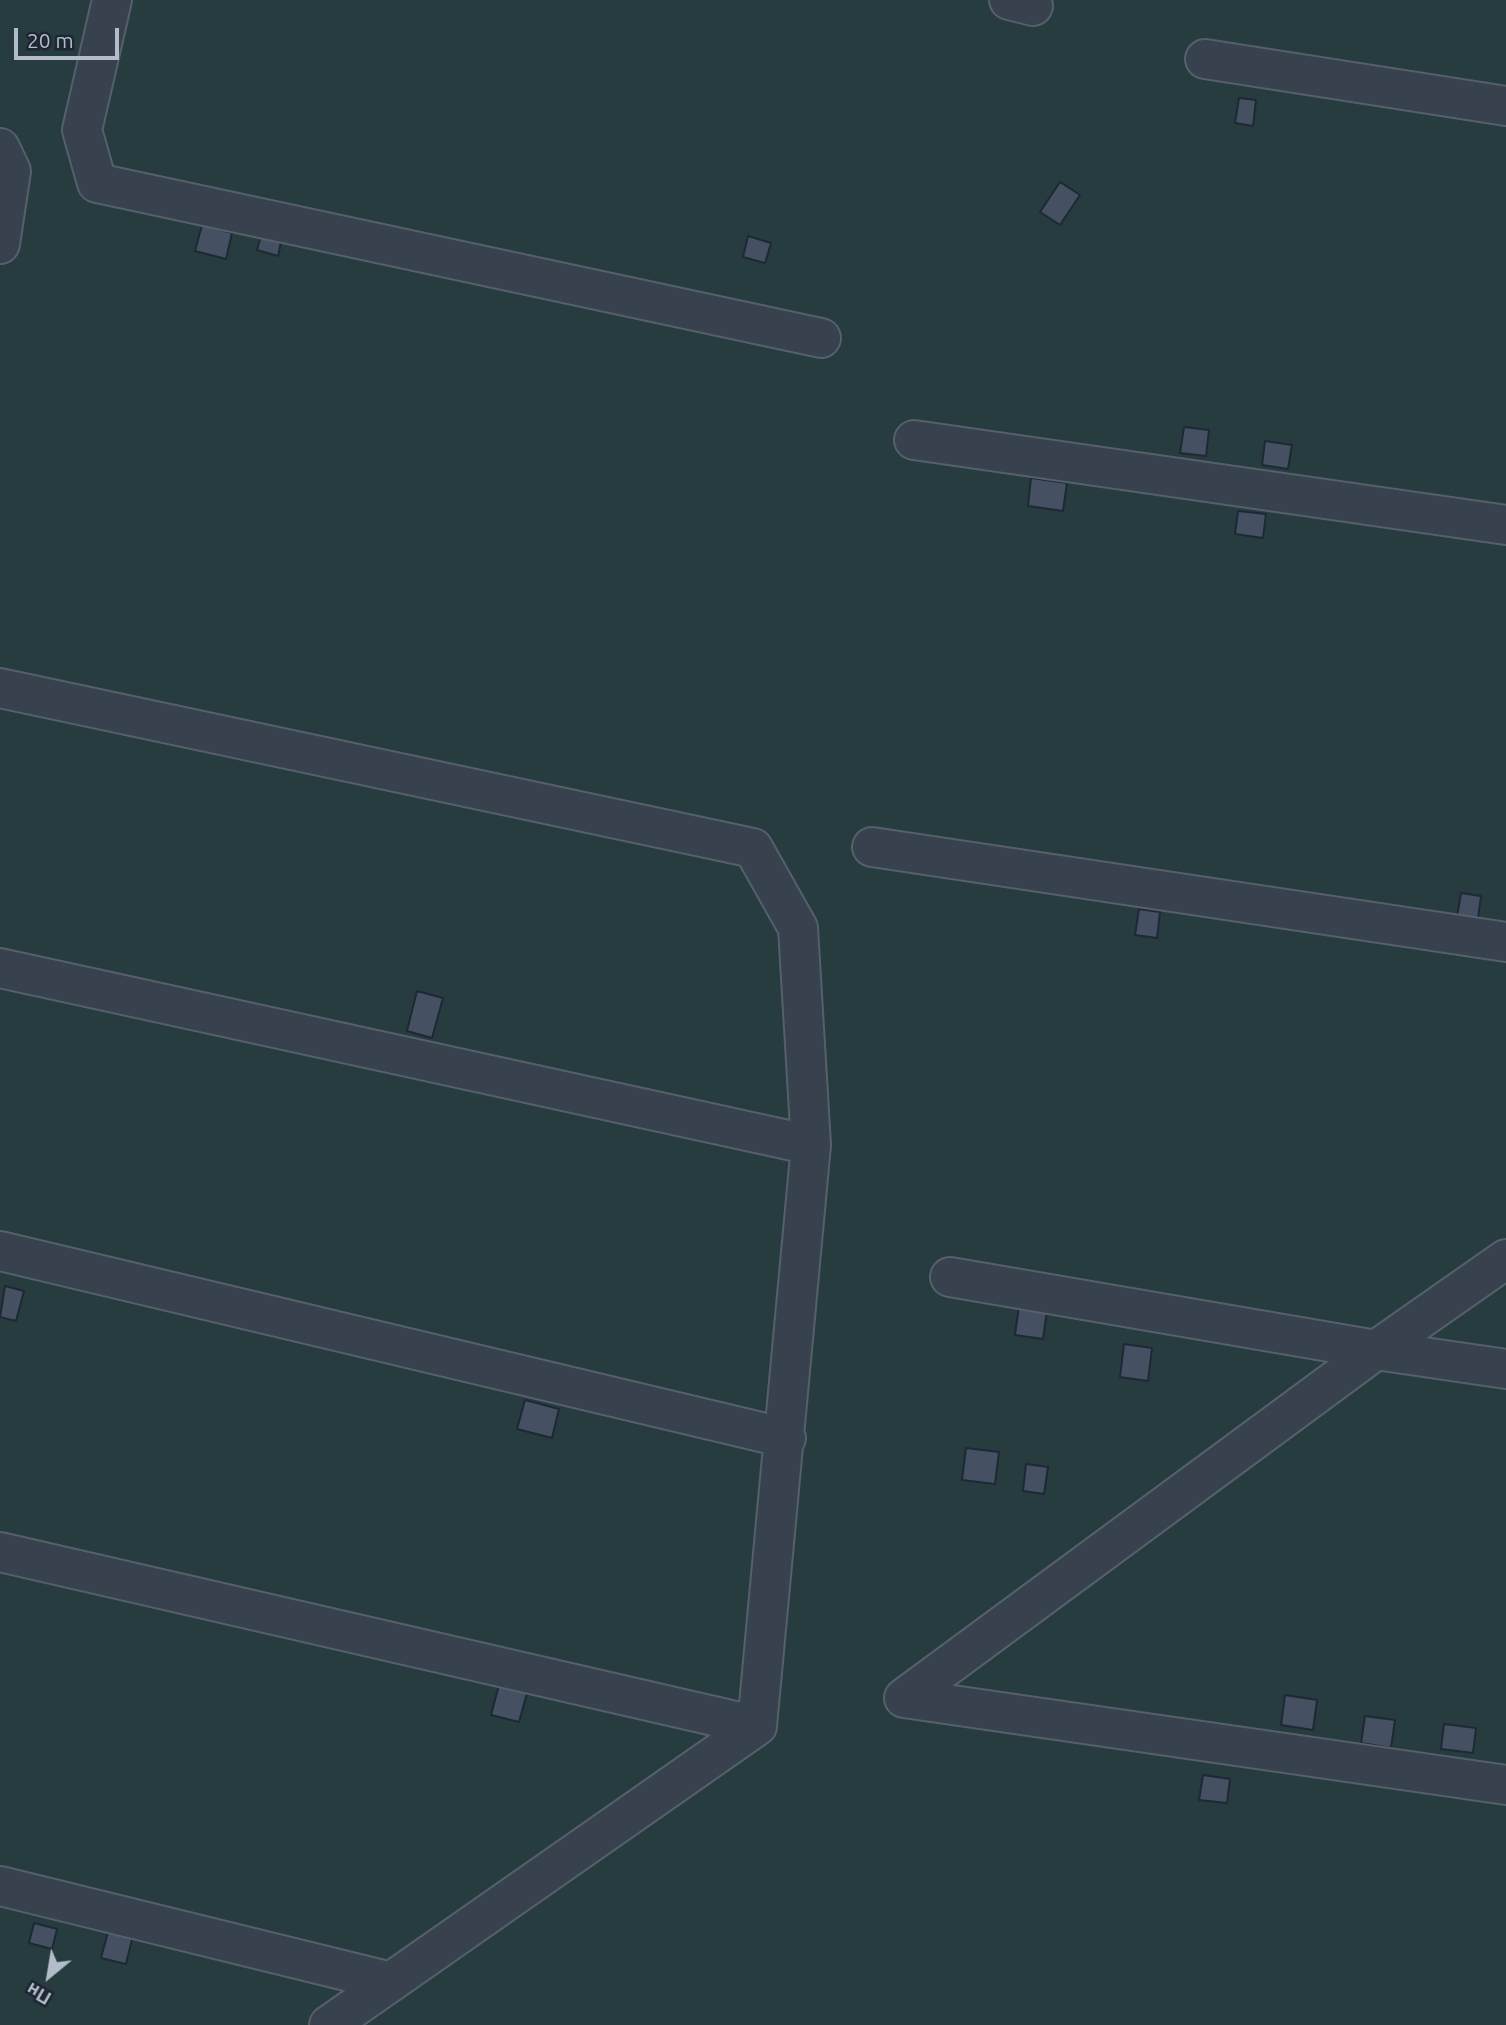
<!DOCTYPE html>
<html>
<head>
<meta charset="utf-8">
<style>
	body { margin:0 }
	#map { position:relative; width:1506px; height:2025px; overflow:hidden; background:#242f3e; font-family:Ubuntu,sans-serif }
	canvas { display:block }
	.north { position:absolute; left:14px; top:1941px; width:70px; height:70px; -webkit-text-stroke:5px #1d2633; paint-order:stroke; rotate:210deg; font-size:19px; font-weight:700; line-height:28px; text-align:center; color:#b4bcc9 }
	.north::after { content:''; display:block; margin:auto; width:24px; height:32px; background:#b4bcc9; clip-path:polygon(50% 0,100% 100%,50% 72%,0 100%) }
	.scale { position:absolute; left:14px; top:28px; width:105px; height:32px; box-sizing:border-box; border:4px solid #b4bcc9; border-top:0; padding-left:9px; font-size:21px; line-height:24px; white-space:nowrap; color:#b4bcc9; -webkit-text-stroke:5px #1d2633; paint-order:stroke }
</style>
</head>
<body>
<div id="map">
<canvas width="1506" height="2025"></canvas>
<div class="north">Пн</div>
<div class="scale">20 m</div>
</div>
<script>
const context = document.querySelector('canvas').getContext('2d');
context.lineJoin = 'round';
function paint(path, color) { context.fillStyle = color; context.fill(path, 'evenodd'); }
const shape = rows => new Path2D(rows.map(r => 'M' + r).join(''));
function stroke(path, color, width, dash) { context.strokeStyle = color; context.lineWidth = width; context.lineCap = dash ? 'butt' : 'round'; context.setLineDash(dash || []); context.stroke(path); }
const green = shape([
	[0,0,1506,0,1506,2025,0,2025]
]);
const building = shape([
	[1239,98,1256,100,1253,126,1235,123,1239,98],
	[1060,182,1080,195,1060,225,1040,212,1060,182],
	[202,225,232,233,226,259,195,251,202,225],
	[262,232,282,237,278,256,257,250,262,232],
	[748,236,771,243,765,263,743,257,748,236],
	[1184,427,1209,430,1206,456,1180,453,1184,427],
	[1265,441,1292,445,1288,469,1262,465,1265,441],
	[1031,478,1067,483,1063,511,1028,506,1031,478],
	[1238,511,1266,514,1263,538,1235,534,1238,511],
	[1461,893,1481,896,1477,926,1456,923,1461,893],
	[1139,909,1160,912,1157,938,1135,935,1139,909],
	[417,991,443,998,432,1038,407,1031,417,991],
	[5,1286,24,1291,16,1321,0,1317,5,1286],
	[1019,1306,1047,1310,1043,1339,1015,1335,1019,1306],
	[1124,1344,1152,1348,1148,1381,1120,1377,1124,1344],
	[525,1400,559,1409,552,1438,517,1429,525,1400],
	[966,1448,999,1452,995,1484,962,1480,966,1448],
	[1026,1464,1048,1467,1044,1494,1023,1491,1026,1464],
	[499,1685,527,1693,519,1722,491,1715,499,1685],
	[1285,1695,1317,1700,1313,1730,1281,1725,1285,1695],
	[1365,1716,1395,1720,1391,1748,1361,1743,1365,1716],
	[1444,1724,1476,1728,1473,1753,1441,1749,1444,1724],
	[1203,1775,1230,1779,1227,1803,1199,1800,1203,1775],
	[34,1923,57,1929,52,1949,29,1943,34,1923],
	[110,1925,134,1931,126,1964,101,1958,110,1925]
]);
const minor = shape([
	[112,0,82,130,97,183,821,338],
	[1009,0,1033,6],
	[1205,59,1506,106],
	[0,148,11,171,0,244],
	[914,440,1506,525],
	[0,688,753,848,798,928,811,1145,757,1726,329,2025],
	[872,847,1506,942],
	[0,968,811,1145],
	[0,1251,786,1438],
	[950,1277,1376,1350,1506,1369],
	[0,1552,757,1726],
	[904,1698,1376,1350,1506,1259],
	[904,1698,1506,1785],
	[0,1886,391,1982]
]);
paint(green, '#263c3f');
paint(building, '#455162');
stroke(building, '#1f2835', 2);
stroke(minor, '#565f6c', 42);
stroke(minor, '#38414e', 38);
</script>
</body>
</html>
